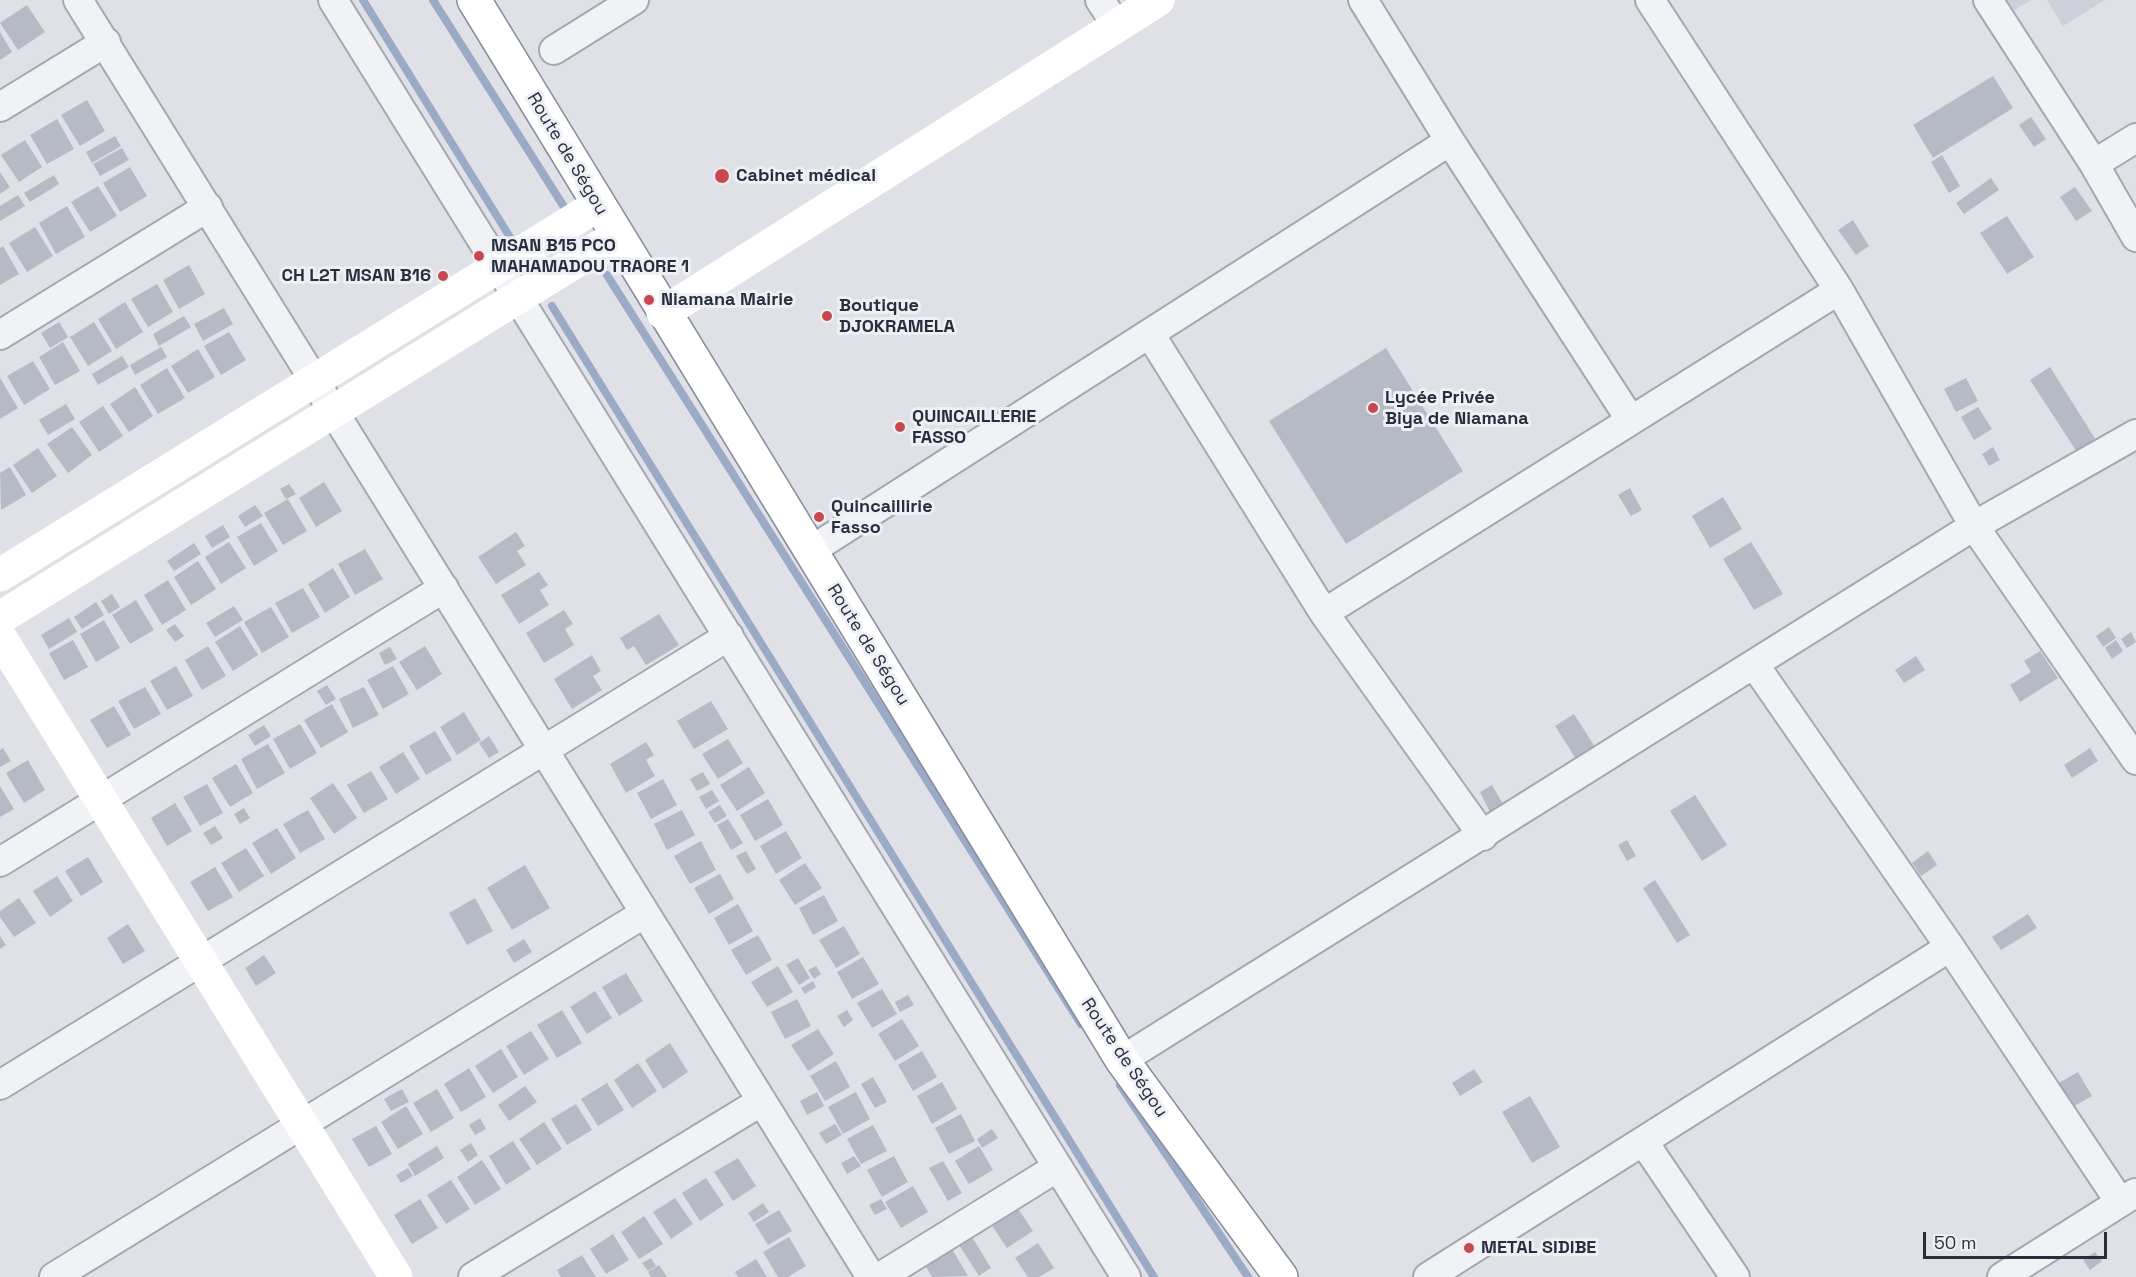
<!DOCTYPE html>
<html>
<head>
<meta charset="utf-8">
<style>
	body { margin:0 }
	#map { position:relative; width:2136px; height:1277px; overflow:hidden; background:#dfe1e7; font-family:"Space Grotesk",sans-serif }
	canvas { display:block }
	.scale { position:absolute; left:1923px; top:1232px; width:184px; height:27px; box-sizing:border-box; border:3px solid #292e3e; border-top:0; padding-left:8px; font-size:18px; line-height:21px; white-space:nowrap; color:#292e3e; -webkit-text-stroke:4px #eef0f5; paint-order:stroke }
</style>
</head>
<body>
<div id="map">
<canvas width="2136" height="1277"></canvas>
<div class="scale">50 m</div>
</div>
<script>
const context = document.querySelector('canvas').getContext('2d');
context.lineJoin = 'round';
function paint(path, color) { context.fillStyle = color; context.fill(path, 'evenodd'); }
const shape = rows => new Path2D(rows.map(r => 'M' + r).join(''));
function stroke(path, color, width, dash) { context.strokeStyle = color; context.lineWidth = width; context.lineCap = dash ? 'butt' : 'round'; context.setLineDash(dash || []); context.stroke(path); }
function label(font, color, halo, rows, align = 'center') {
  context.font = font + ' "Space Grotesk",sans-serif'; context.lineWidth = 6; context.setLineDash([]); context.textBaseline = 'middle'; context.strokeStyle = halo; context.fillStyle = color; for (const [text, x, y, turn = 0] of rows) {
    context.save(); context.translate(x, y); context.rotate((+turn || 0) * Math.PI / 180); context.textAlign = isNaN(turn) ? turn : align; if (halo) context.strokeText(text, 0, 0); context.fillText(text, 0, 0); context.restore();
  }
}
const built = shape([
	[2004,0,2031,0,2011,12],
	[2047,0,2105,0,2063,26]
]);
const stream = shape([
	[363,0,513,242],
	[433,0,566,210],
	[607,275,1081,1024],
	[552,306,1154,1277],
	[1120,1085,1248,1277]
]);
const building = shape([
	[27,5,45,32,18,50,0,23],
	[0,32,12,52,0,60],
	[1993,76,2013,108,1933,158,1913,125],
	[87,100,105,131,80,146,61,115],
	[2031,117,2046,139,2034,147,2019,125],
	[57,119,74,149,47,164,30,135],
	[115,136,121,146,92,163,86,152],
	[25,140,42,167,19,182,1,155],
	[122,148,129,160,100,176,93,164],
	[1942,155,1960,186,1949,193,1931,162],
	[130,167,147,196,120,212,103,183],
	[0,172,10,187,0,194],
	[54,175,59,184,30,202,24,193],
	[1991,178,1999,190,1964,214,1956,203],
	[98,186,117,216,90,232,71,202],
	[2075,187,2092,211,2076,221,2060,197],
	[18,195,25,206,0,221,0,206],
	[67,206,85,237,56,254,39,223],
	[2007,216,2034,257,2007,274,1980,233],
	[1853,220,1869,246,1856,255,1838,230],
	[35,227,53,256,27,272,9,243],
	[3,246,19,274,0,285,0,248],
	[189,265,205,294,179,309,163,280],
	[157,284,173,312,148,327,131,299],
	[125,302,143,332,116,349,98,319],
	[224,308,233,324,203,341,194,324],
	[184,316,191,327,159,346,153,334],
	[59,322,68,337,50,348,41,333],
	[94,322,112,351,88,366,70,337],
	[229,332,246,360,221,375,204,346],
	[63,342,80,371,55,385,39,357],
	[161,347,167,357,135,375,130,365],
	[1386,348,1463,471,1346,544,1269,421],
	[198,349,215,377,188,393,171,366],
	[122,356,129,367,98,385,92,374],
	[33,361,50,389,24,405,7,376],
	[2050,367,2096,440,2077,452,2030,380],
	[167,368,185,398,158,414,140,385],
	[0,378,18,408,0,419],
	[1966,378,1978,401,1956,412,1944,389],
	[135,387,153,416,129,432,110,404],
	[66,404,75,419,48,435,39,420],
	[103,406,123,436,99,452,79,422],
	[1978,407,1992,429,1974,440,1961,417],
	[72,427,92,455,68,473,47,444],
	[1993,447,2000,460,1989,466,1982,454],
	[38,448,57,476,32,493,13,465],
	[10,467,26,495,1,510,0,473],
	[324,482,342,511,316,527,299,498],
	[289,484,296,494,286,499,280,489],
	[1630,488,1642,510,1631,516,1618,495],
	[1723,497,1742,529,1710,548,1692,516],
	[288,499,307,531,283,545,264,513],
	[255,505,263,516,245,527,238,516],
	[261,523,278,551,254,566,237,537],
	[223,525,230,537,212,548,205,536],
	[516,532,525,546,517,551,526,565,496,584,478,557],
	[229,542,246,568,221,584,205,557],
	[1751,542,1783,594,1754,610,1723,559],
	[194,543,201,554,174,571,167,561],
	[365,549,383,579,355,595,338,564],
	[198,561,216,589,191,605,174,577],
	[333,568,350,597,325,613,308,584],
	[539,572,548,585,540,590,549,605,519,624,501,595],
	[168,580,186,610,162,625,144,595],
	[303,588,320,617,292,633,275,603],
	[112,594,120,607,109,614,101,601],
	[136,600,154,630,130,644,112,615],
	[96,602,104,615,82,629,74,617],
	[234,606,243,620,215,637,206,623],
	[271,607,289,637,262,653,244,622],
	[564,610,573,624,565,629,574,645,544,663,526,633],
	[659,614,679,645,646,665,634,646,627,650,620,638],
	[69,618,77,632,49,649,41,635],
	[104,620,120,648,96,662,80,634],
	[175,624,184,636,175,642,166,630],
	[240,626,258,655,233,671,215,642],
	[2109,627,2116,638,2103,647,2096,636],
	[2131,632,2136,642,2127,648,2121,639],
	[73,640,88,667,64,680,49,653],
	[2116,640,2123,651,2112,659,2105,648],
	[208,646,226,676,202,690,185,660],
	[425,646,442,674,417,690,399,662],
	[390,647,397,659,385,665,379,653],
	[2040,651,2058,678,2020,702,2010,685,2031,672,2024,661],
	[592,655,601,671,593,676,602,690,572,709,554,679],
	[1916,656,1925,670,1904,683,1895,670],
	[176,666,193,696,167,710,150,681],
	[393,666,409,694,383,709,367,680],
	[327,685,336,699,326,705,317,691],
	[145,687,161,714,134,729,118,701],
	[364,687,379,715,353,728,339,699],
	[711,701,728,729,694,749,677,721],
	[332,704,348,732,321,748,304,720],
	[114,706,131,735,107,748,90,720],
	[464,712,481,740,457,755,440,727],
	[1574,714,1595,747,1576,759,1555,726],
	[300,724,317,753,290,769,273,739],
	[264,725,271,736,255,746,248,735],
	[435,731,452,760,426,775,409,746],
	[489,736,499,752,489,758,479,743],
	[728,739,743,763,718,779,702,754],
	[646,742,654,755,646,760,655,776,626,793,610,764],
	[268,744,285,773,257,789,241,759],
	[3,748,11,761,0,767,0,750],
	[2090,748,2098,761,2072,778,2064,765],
	[403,752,420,779,396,794,379,767],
	[28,760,45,790,24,803,6,773],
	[236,764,253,793,230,807,212,778],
	[749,767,765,793,737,811,720,785],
	[371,771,388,799,364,813,347,785],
	[703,772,710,784,697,791,690,779],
	[663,779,677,805,651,819,637,793],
	[333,783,357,818,334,834,310,798],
	[207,784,223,813,200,826,183,797],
	[1492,785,1507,811,1493,818,1480,792],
	[0,786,14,809,0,817],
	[712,790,719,801,706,809,699,797],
	[1695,795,1727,845,1702,861,1670,811],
	[768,799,783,825,755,841,740,815],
	[175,803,192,831,167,846,151,818],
	[720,805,727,816,715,823,708,812],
	[244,808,250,818,240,824,234,814],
	[308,810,325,839,300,853,283,824],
	[682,810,695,835,667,850,654,824],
	[728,819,743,843,731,850,717,825],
	[215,826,223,838,211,845,203,833],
	[277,828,296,858,271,874,252,843],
	[786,831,802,858,776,874,760,846],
	[1627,840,1636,856,1627,861,1618,845],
	[701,841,716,870,690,884,674,856],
	[246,848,264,876,239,892,221,863],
	[746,851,756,869,747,874,736,856],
	[1928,851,1937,865,1921,876,1912,863],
	[88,857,103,882,81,896,65,871],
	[805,863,822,888,795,905,779,880],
	[525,865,550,908,512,930,487,888],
	[215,867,233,897,208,911,190,882],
	[720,874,734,899,709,914,694,888],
	[57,876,73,901,50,917,33,891],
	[1655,880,1690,935,1677,943,1643,888],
	[824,895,838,921,813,935,799,908],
	[19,898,36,923,14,937,0,917,0,911],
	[475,898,493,931,467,945,449,913],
	[738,904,753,931,729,945,714,918],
	[2028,914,2037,928,2001,950,1992,937],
	[128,924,145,951,123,964,107,938],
	[844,926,860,954,836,968,819,940],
	[758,935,772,960,746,975,731,950],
	[0,936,6,945,0,949],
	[524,939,532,952,514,963,506,950],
	[264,955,276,973,256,986,245,968],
	[863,957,879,984,852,999,837,972],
	[798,958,810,978,799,985,786,965],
	[778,966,793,992,767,1007,751,982],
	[816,966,821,974,814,979,808,970],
	[626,973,643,1001,619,1016,602,987],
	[813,981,816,987,805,994,801,988],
	[882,989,897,1014,872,1028,857,1003],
	[595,991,612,1018,587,1034,570,1007],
	[908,995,914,1005,900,1012,895,1002],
	[797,999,811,1026,785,1039,771,1012],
	[562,1010,582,1043,557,1058,537,1025],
	[847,1010,853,1020,844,1027,837,1016],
	[902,1019,919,1046,895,1061,878,1034],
	[818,1029,834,1054,808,1071,791,1045],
	[531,1031,549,1059,524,1075,506,1046],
	[670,1043,688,1072,663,1089,645,1060],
	[501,1049,518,1077,493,1093,475,1066],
	[922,1051,937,1077,913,1091,898,1065],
	[836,1061,850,1087,825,1101,810,1076],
	[638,1063,657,1091,632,1108,614,1080],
	[469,1068,486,1097,461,1112,444,1084],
	[1474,1069,1483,1082,1460,1096,1452,1083],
	[2078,1072,2092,1096,2069,1109,2055,1085],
	[873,1077,887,1102,875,1108,861,1084],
	[942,1082,957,1109,932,1124,917,1096],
	[607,1083,624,1110,598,1126,581,1099],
	[525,1086,537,1102,509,1121,498,1105],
	[402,1089,409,1102,391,1111,384,1099],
	[437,1089,454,1118,431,1132,413,1103],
	[817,1092,824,1106,807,1115,800,1101],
	[856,1092,870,1119,843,1134,828,1107],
	[1530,1096,1560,1147,1532,1163,1502,1112],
	[576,1104,592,1130,567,1145,551,1119],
	[406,1106,423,1134,398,1149,381,1122],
	[961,1114,975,1141,949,1154,935,1128],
	[480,1118,486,1129,475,1135,469,1125],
	[544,1122,562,1149,537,1165,519,1139],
	[835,1124,842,1135,826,1144,819,1133],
	[873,1125,887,1151,861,1164,847,1139],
	[376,1126,392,1154,369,1167,352,1139],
	[992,1129,998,1138,982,1148,977,1139],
	[513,1141,531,1169,506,1185,489,1156],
	[471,1143,478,1155,468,1162,460,1150],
	[437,1146,444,1158,415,1176,408,1164],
	[979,1146,993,1170,969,1184,955,1161],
	[854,1156,861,1166,847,1174,841,1163],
	[894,1156,908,1182,882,1197,867,1170],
	[738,1158,756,1186,733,1201,714,1172],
	[482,1160,501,1189,475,1205,457,1177],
	[943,1161,962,1193,948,1201,929,1168],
	[408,1168,413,1176,401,1183,396,1175],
	[706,1178,724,1205,700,1221,682,1193],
	[451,1180,470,1209,446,1224,427,1195],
	[913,1186,928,1212,901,1228,885,1202],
	[675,1198,693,1224,671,1239,653,1212],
	[420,1199,438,1228,412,1244,394,1215],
	[881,1199,887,1209,875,1215,869,1205],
	[763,1203,769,1212,754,1222,748,1213],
	[1017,1207,1033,1231,1007,1248,991,1224],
	[779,1210,792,1231,768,1245,755,1224],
	[644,1216,663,1244,639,1259,621,1232],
	[613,1234,629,1260,606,1274,590,1249],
	[789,1237,806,1266,788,1277,778,1277,763,1252],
	[972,1237,991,1268,979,1276,959,1245],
	[1038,1243,1054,1268,1039,1277,1028,1277,1015,1258],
	[952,1249,968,1276,932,1277,925,1265],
	[2095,1252,2102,1261,2090,1270,2083,1260],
	[582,1255,596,1277,561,1277,557,1270],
	[651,1258,656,1266,648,1271,642,1263],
	[756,1259,767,1277,738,1277,735,1272],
	[659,1265,667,1277,651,1277,648,1272]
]);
const street = shape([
	[78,0,871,1277],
	[333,0,1126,1277],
	[1100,0,1117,26],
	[1363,0,1450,141,1630,419],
	[1650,0,1839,290,1974,526,2136,760],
	[1988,0,2094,164,2136,237],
	[554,50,634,0],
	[0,107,106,42],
	[2094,164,2136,138],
	[1150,334,1324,613,1483,836],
	[0,335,208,207],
	[810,551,1450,141],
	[1324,613,1839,290],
	[1754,664,1950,947,2120,1202],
	[0,862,444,588],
	[1122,1060,1974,526,2136,434],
	[0,1085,729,636],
	[1643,1141,1735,1277],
	[54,1277,645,913],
	[473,1277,762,1101],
	[880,1277,1058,1167],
	[1428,1277,1950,947],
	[2002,1277,2135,1193]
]);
const secondary = shape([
	[663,313,1158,0],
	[0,575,598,205],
	[0,618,617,236],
	[0,637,396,1277]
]);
const highway = shape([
	[474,0,1122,1060,1281,1277]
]);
const markers = [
	[722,176,8,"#c7494f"],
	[479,256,6,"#c7494f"],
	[443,276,6,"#c7494f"],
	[649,300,6,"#c7494f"],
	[827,316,6,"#c7494f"],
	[1373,408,6,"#c7494f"],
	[900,427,6,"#c7494f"],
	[819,517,6,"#c7494f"],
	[1469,1248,6,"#c7494f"]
];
const streetNames = [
	["Route de Ségou",567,154,59],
	["Route de Ségou",868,645,58],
	["Route de Ségou",1124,1058,56]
];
const poiNames = [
	["Cabinet médical",736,176],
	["MSAN B15 PCO",491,246],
	["MAHAMADOU TRAORE 1",491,267],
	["CH L2T MSAN B16",431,276,"right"],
	["Niamana Mairie",661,300],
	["Boutique",839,306],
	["DJOKRAMELA",839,327],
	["Lycée Privée",1385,398],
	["Biya de Niamana",1385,419],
	["QUINCAILLERIE",912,417],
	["FASSO",912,438],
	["Quincaillirie",831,507],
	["Fasso",831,528],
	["METAL SIDIBE",1481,1248]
];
paint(built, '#cdd0d9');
stroke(stream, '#9babc6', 8);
paint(building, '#b6bac4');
stroke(street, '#a5a8b1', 32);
stroke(highway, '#878d9d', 36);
stroke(street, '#f1f2f6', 28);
stroke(secondary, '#fff', 33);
stroke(highway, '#fff', 33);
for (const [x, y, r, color] of markers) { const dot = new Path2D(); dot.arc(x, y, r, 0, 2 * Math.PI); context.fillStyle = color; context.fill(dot); stroke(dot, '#eef0f5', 2); }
label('18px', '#292e3e', '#eef0f5', streetNames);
label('bold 18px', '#292e3e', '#eef0f5', poiNames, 'left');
</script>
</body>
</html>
